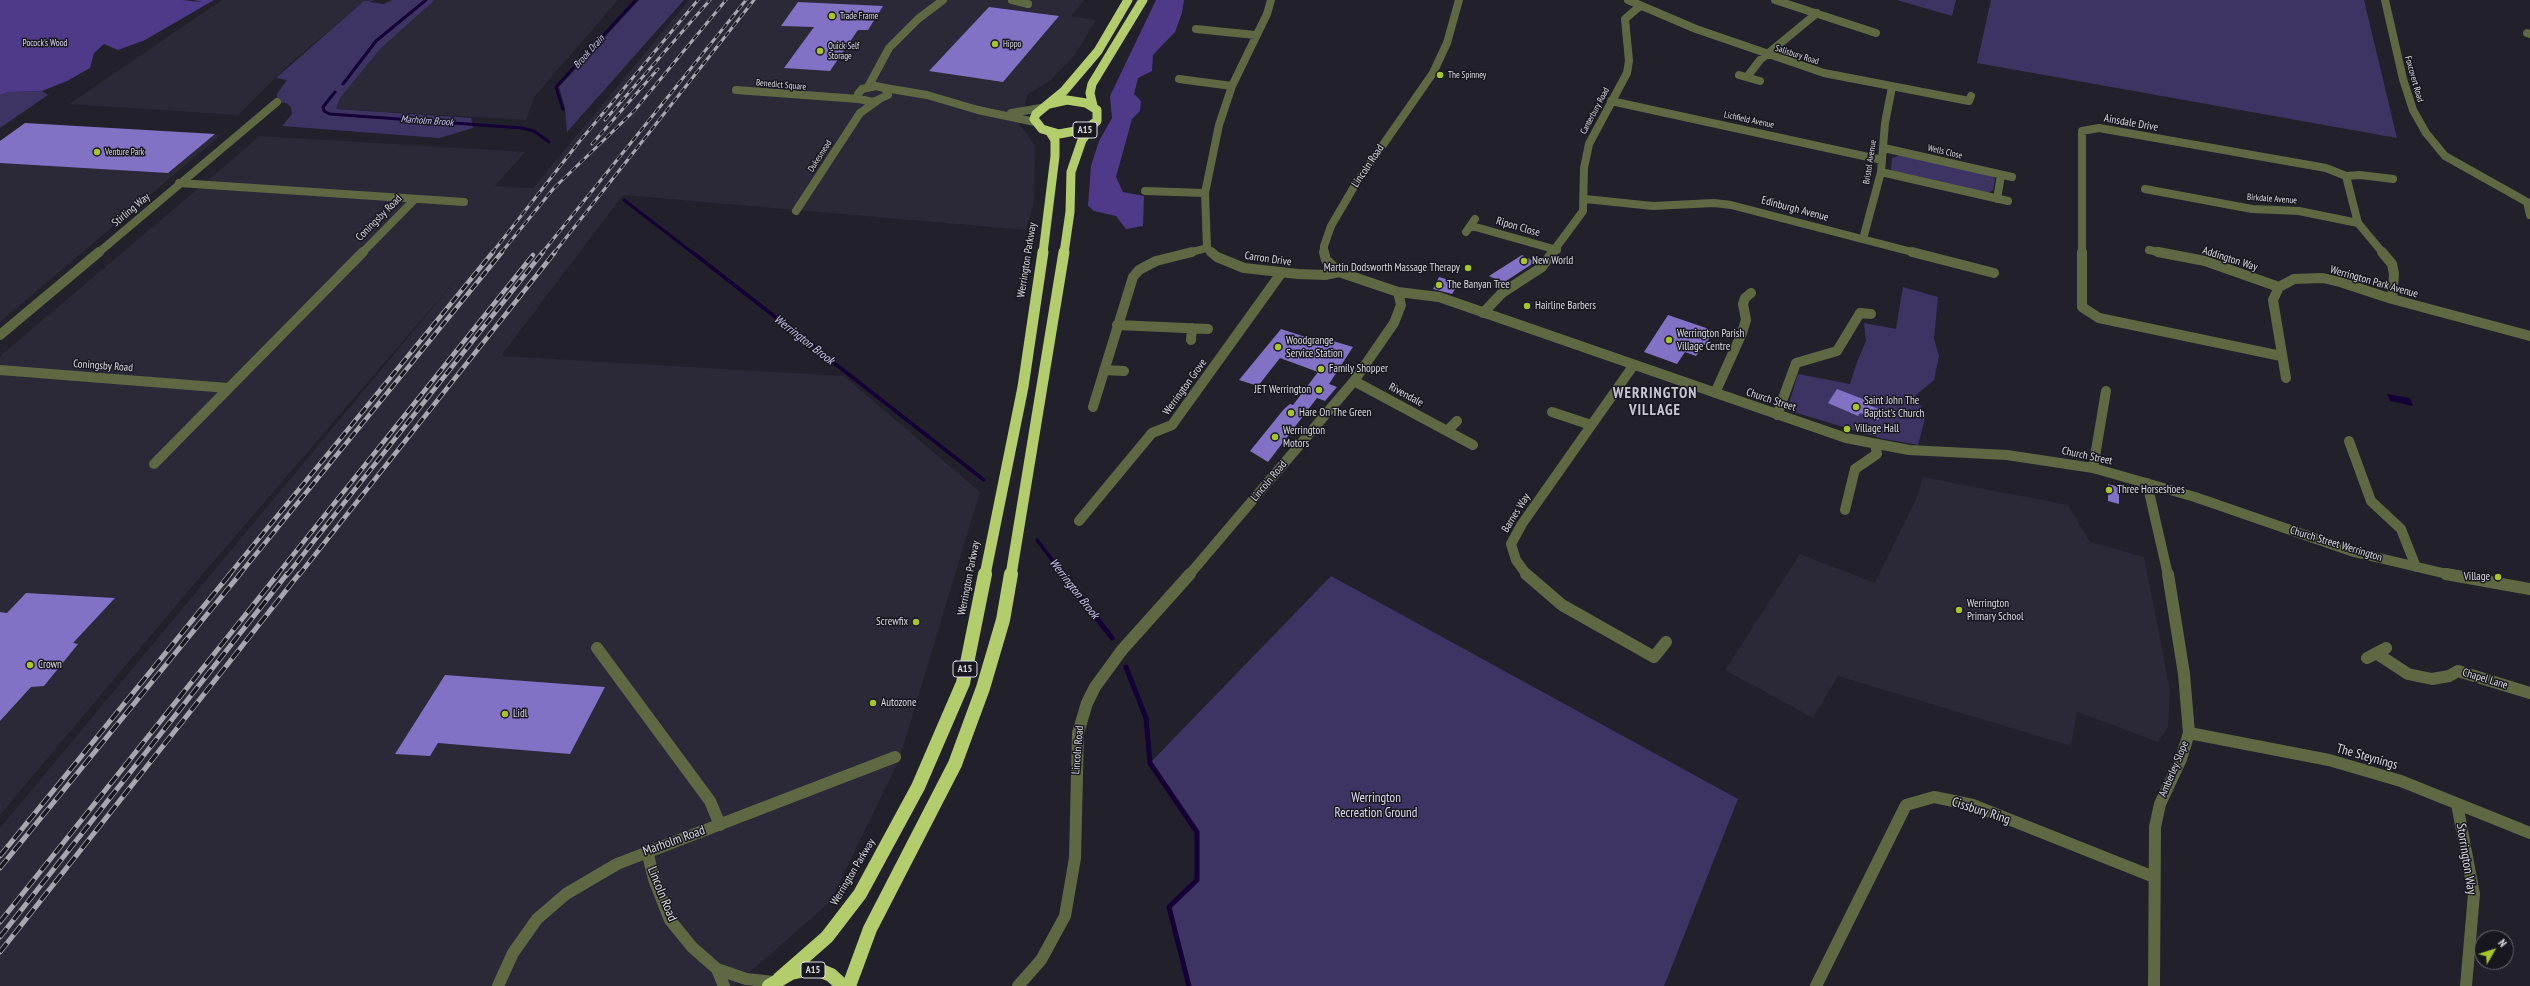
<!DOCTYPE html>
<html>
<head>
<meta charset="utf-8">
<style>
	body { margin:0 }
	#map { position:relative; width:2530px; height:986px; overflow:hidden; background:#22202a; font-family:"PT Sans Narrow",sans-serif }
	canvas { display:block }
	.north { position:absolute; left:2474px; top:930px; width:40px; height:40px; box-sizing:border-box; background:#181720; border:1px solid #67666e; border-radius:50%; rotate:51deg; font-size:11px; font-weight:700; line-height:16px; text-align:center; color:#dddce3 }
	.north::after { content:''; display:block; margin:auto; width:14px; height:18px; background:#a6c821; clip-path:polygon(50% 0,100% 100%,50% 72%,0 100%) }
</style>
</head>
<body>
<div id="map">
<canvas width="2530" height="986"></canvas>
<div class="north">N</div>
</div>
<script>
const context = document.querySelector('canvas').getContext('2d');
context.lineJoin = 'round';
function paint(path, color) { context.fillStyle = color; context.fill(path, 'evenodd'); }
const shape = rows => new Path2D(rows.map(r => 'M' + r).join(''));
function stroke(path, color, width, dash) { context.strokeStyle = color; context.lineWidth = width; context.lineCap = dash ? 'butt' : 'round'; context.setLineDash(dash || []); context.stroke(path); }
function label(font, color, halo, rows, align = 'center') {
  context.font = font + ' "PT Sans Narrow",sans-serif'; context.lineWidth = 3; context.setLineDash([]); context.textBaseline = 'middle'; context.strokeStyle = halo; context.fillStyle = color; for (const [text, x, y, turn = 0] of rows) {
    context.save(); context.translate(x, y); context.rotate((+turn || 0) * Math.PI / 180); context.textAlign = isNaN(turn) ? turn : align; if (halo) context.strokeText(text, 0, 0); context.fillText(text, 0, 0); context.restore();
  }
}
const built = shape([
	[222,0,366,0,286,67,238,115,69,104],
	[435,0,618,0,535,96,526,120,336,109,340,98,381,48],
	[689,0,1084,0,1071,16,1096,20,1074,56,1050,81,1028,94,1019,124,1035,145,1034,202,1026,230,623,195,501,356,844,376,980,492,899,760,830,902,734,986,0,986,0,828,459,276,189,590,0,815,0,356,260,136,525,152,495,186,533,188],
	[25,123,221,135,0,322,0,141],
	[1923,477,2068,505,2090,542,2144,557,2170,690,2168,727,2158,742,2077,712,2071,746,1838,676,1813,718,1725,670,1800,554,1875,583,1917,497]
]);
const green = shape([
	[374,0,369,2,384,4,392,0,435,0,381,48,340,98,336,109,471,118,473,128,439,138,282,126,292,114,291,107,286,103,277,102,277,94,287,80,276,78,364,1],
	[639,0,684,0,567,132,565,108,559,87],
	[1897,0,1956,0,1952,16],
	[1991,0,2364,0,2397,138,1977,63],
	[42,91,48,95,0,128,0,95,8,92],
	[1901,155,1992,175,1995,179,1993,190,1988,193,1893,172,1891,169,1892,158],
	[1903,287,1938,297,1934,339,1939,356,1934,380,1915,396,1926,415,1918,445,1880,438,1787,410,1798,374,1850,384,1857,362,1866,341,1864,323,1896,329],
	[1331,576,1738,799,1664,986,1189,986,1169,907,1196,880,1197,832,1150,763]
]);
const forest = shape([
	[0,0,182,0,202,2,194,0,214,0,145,40,118,50,104,44,94,53,90,68,67,81,42,91,8,92,0,95],
	[1156,0,1184,0,1182,13,1175,32,1153,55,1152,71,1138,78,1134,94,1141,101,1140,111,1132,119,1116,177,1123,192,1144,196,1143,226,1126,229,1116,216,1094,211,1088,206,1091,166,1099,141,1112,118,1110,96]
]);
const water = shape([
	[2387,394,2410,398,2413,406,2390,401]
]);
const streamFar2 = shape([
	[343,84,376,41,426,0],
	[335,92,323,107,324,111,330,114,522,128,534,131,549,142],
	[563,109,556,87,636,0],
	[624,200,693,253]
]);
const streamFar1 = shape([
	[692,252,984,480],
	[1037,540,1064,575]
]);
const stream = shape([
	[1063,574,1112,638],
	[1126,667,1146,718,1150,763,1197,832,1197,880,1169,907,1189,986]
]);
const building = shape([
	[798,2,883,6,868,30,858,30,830,71,784,68,814,27,781,26],
	[989,7,1059,16,1003,82,929,71],
	[25,123,215,134,168,173,0,163,0,141],
	[1522,255,1535,262,1503,283,1489,276],
	[1439,277,1459,283,1452,294,1433,289],
	[1668,315,1715,331,1696,356,1685,352,1677,364,1644,352],
	[1281,329,1330,345,1333,341,1353,347,1329,384,1337,387,1325,401,1317,398,1268,462,1250,451,1284,409,1290,404,1293,405,1318,372,1280,358,1258,386,1239,380],
	[1837,389,1868,401,1866,404,1884,411,1878,420,1860,413,1858,416,1828,403],
	[2108,484,2119,487,2119,504,2108,501],
	[26,593,115,598,73,643,78,644,44,686,31,687,0,721,0,612,7,613],
	[445,675,605,687,570,754,438,743,430,756,395,754]
]);
const minorFar2 = shape([
	[1012,0,1028,4],
	[1628,0,1696,29,1824,73,1969,101,1971,96],
	[1775,0,1876,33],
	[2385,0,2403,79,2413,110,2426,133,2445,156,2527,202],
	[1196,29,1255,35],
	[2527,33,2530,34],
	[1739,75,1760,81],
	[1747,77,1760,60,1817,13],
	[1179,79,1232,86,1219,125,1205,193,1207,248,1212,253],
	[876,86,885,88,888,95,873,102,859,99,858,94,862,89,876,86],
	[1232,86,1267,14,1271,0],
	[868,87,889,48,918,19,943,0],
	[885,88,927,95,978,110,1035,122],
	[736,90,859,99],
	[1611,101,1882,160],
	[1011,113,1041,108],
	[1884,148,2012,177],
	[1881,172,2008,201],
	[2346,176,2360,175,2393,179],
	[179,183,464,202],
	[2145,189,2252,209,2299,211,2358,223],
	[1145,191,1205,193],
	[1585,199,1653,206,1714,203,1731,205,1916,253],
	[1997,199,2001,175],
	[2527,202,2530,215],
	[796,211,860,113,877,101],
	[1472,226,1557,250],
	[1466,232,1475,219],
	[1863,239,1881,172,1885,123,1892,87],
	[2149,250,2163,253],
	[98,253,277,102],
	[362,253,415,199],
	[1188,253,1207,248],
	[1324,253,1324,246,1331,226,1355,185,1433,73,1447,43,1459,0],
	[1552,253,1583,211,1584,168,1589,144,1627,73,1629,61,1625,19,1640,6],
	[2082,253,2082,131,2099,128,2326,168,2346,176,2358,223,2383,253]
]);
const minorFar1 = shape([
	[1211,252,1217,257,1244,268,1298,274,1325,275,1339,272],
	[1324,252,1326,260,1339,272,1398,292,1439,297,1846,438,1909,450,2007,455,2093,468,2195,497,2354,552,2451,575],
	[1912,252,1994,273],
	[2082,252,2082,307,2099,318,2281,356],
	[2158,252,2205,261,2279,287],
	[2382,252,2392,264,2394,274,2392,299],
	[1483,313,1502,293,1542,267,1553,252],
	[1117,325,1208,329],
	[0,335,99,252],
	[1191,340,1192,328],
	[0,370,228,388],
	[1104,370,1124,371],
	[2286,378,2273,300,2279,287,2294,279,2323,278,2340,282,2392,299,2530,336],
	[1354,381,1473,445],
	[1715,393,1742,333,1746,320,1743,304,1745,298,1751,293],
	[1093,407,1133,277,1139,270,1156,261,1192,252],
	[1552,412,1591,425],
	[1777,415,1796,363,1837,351,1860,313,1871,314],
	[1447,431,1457,421],
	[2349,441,2371,501,2401,529,2416,567],
	[154,464,363,252],
	[2093,468,2106,391],
	[2147,483,2168,575],
	[1845,510,1855,469,1877,454,1875,444],
	[1079,521,1152,433,1172,425,1282,272],
	[1189,575,1354,381,1394,323,1401,305,1398,292],
	[1527,575,1516,560,1511,544,1522,524,1633,366]
]);
const minor = shape([
	[1526,574,1562,605,1654,657,1666,642],
	[2446,574,2530,589],
	[597,648,710,801,720,825],
	[2376,653,2408,674,2432,679,2449,676,2458,671,2530,693],
	[2367,658,2386,648],
	[2189,733,2329,760,2401,781,2530,833],
	[2457,804,2474,894,2466,986],
	[647,851,654,879,670,920,692,947,717,969,746,979,774,982],
	[717,969,724,986],
	[498,986,513,953,537,919,566,894,617,864,895,757],
	[1018,986,1041,960,1065,916,1075,858,1078,733,1087,703,1095,687,1122,650,1190,574],
	[1816,986,1906,805,1934,797,1973,805,2154,877],
	[2154,986,2155,827,2160,804,2181,759,2189,733,2184,674,2168,574]
]);
const highwayFar2 = shape([
	[1049,104,1067,100,1086,103,1097,110,1097,121,1086,129,1059,134,1042,129,1034,119,1036,114,1064,91,1098,51,1128,0],
	[1093,106,1090,93,1092,84,1143,0],
	[1043,253,1055,156,1055,140,1050,132],
	[1064,253,1070,212,1071,172,1082,140,1093,126]
]);
const highwayFar1 = shape([
	[985,575,1023,387,1043,252],
	[1011,575,1064,252]
]);
const highway = shape([
	[779,979,827,937,860,894,918,787,963,683,985,574],
	[769,986,791,973,805,970,819,970,831,975,843,986],
	[849,986,870,929,955,764,983,688,1003,620,1011,574]
]);
const railFar2 = shape([
	[605,120,710,0],
	[592,144,658,69],
	[492,253,579,142,698,0],
	[501,253,554,188,634,111,726,0],
	[542,253,746,0],
	[554,253,754,0]
]);
const railFar1 = shape([
	[229,575,493,252],
	[239,575,502,252],
	[277,575,533,255],
	[287,575,543,252],
	[299,575,555,252]
]);
const rail = shape([
	[0,856,230,574],
	[0,868,240,574],
	[0,922,278,574],
	[0,937,287,574],
	[0,952,299,574]
]);
const markers = [
	[832,16,4,"#a6c821"],
	[995,44,4,"#a6c821"],
	[820,51,4,"#a6c821"],
	[1440,75,4,"#a6c821"],
	[97,152,4,"#a6c821"],
	[1524,261,4,"#a6c821"],
	[1468,268,4,"#a6c821"],
	[1439,285,4,"#a6c821"],
	[1527,306,4,"#a6c821"],
	[1669,340,4,"#a6c821"],
	[1278,347,4,"#a6c821"],
	[1321,369,4,"#a6c821"],
	[1319,390,4,"#a6c821"],
	[1856,407,4,"#a6c821"],
	[1291,413,4,"#a6c821"],
	[1847,429,4,"#a6c821"],
	[1275,437,4,"#a6c821"],
	[2109,490,4,"#a6c821"],
	[2498,577,4,"#a6c821"],
	[1959,610,4,"#a6c821"],
	[916,622,4,"#a6c821"],
	[30,665,4,"#a6c821"],
	[873,703,4,"#a6c821"],
	[505,714,4,"#a6c821"]
];
const farPoinames = [
	["Trade Frame",840,16],
	["Hippo",1003,44],
	["Quick Self",828,46],
	["Storage",828,56],
	["The Spinney",1448,75],
	["Venture Park",105,152]
];
const farParknames = [
	["Pocock's Wood",45,43]
];
const farStreetnames = [
	["Salisbury Road",1797,55,18],
	["Foxcovert Road",2414,79,74],
	["Benedict Square",781,85,5],
	["Canterbury Road",1595,111,-62],
	["Lichfield Avenue",1749,120,12],
	["Wells Close",1945,152,13],
	["Dukesmead",820,156,-57],
	["Bristol Avenue",1870,162,-81],
	["Birkdale Avenue",2272,199,4]
];
const farWaternames = [
	["Brook Drain",589,52,-48],
	["Marholm Brook",427,121,4]
];
const shields = [
	[1085,130,24],
	[965,669,24],
	[813,970,24]
];
const shieldNames = [
	["A15",1085,130],
	["A15",965,669],
	["A15",813,970]
];
const streetNames = [
	["Ainsdale Drive",2131,123,10],
	["Lincoln Road",1368,166,-56],
	["Edinburgh Avenue",1795,209,15],
	["Stirling Way",131,210,-40],
	["Coningsby Road",379,218,-45],
	["Ripon Close",1518,227,16],
	["Carron Drive",1268,259,8],
	["Addington Way",2230,259,18],
	["Werrington Parkway",1027,260,-81],
	["Werrington Park Avenue",2374,282,16],
	["Coningsby Road",103,366,4],
	["Werrington Grove",1185,387,-54],
	["Rivendale",1406,395,28],
	["Church Street",1771,400,18],
	["Church Street",2087,456,12],
	["Lincoln Road",1269,481,-50],
	["Barnes Way",1516,513,-58],
	["Church Street Werrington",2336,544,17],
	["Werrington Parkway",969,578,-79],
	["Chapel Lane",2485,679,17],
	["Lincoln Road",1078,750,-85],
	["Amberley Slope",2174,769,-67],
	["Werrington Parkway",853,872,-59]
];
const poiNames = [
	["New World",1532,261],
	["Martin Dodsworth Massage Therapy",1460,268,"right"],
	["The Banyan Tree",1447,285],
	["Hairline Barbers",1535,306],
	["Werrington Parish",1677,334],
	["Village Centre",1677,347],
	["Woodgrange",1286,341],
	["Service Station",1286,354],
	["Family Shopper",1329,369],
	["JET Werrington",1311,390,"right"],
	["Saint John The",1864,401],
	["Baptist's Church",1864,414],
	["Hare On The Green",1299,413],
	["Village Hall",1855,429],
	["Werrington",1283,431],
	["Motors",1283,444],
	["Three Horseshoes",2117,490],
	["Village",2490,577,"right"],
	["Werrington",1967,604],
	["Primary School",1967,617],
	["Screwfix",908,622,"right"],
	["Crown",38,665],
	["Autozone",881,703],
	["Lidl",513,714]
];
const waterNames = [
	["Werrington Brook",804,340,38],
	["Werrington Brook",1074,589,52]
];
const nearStreetnames = [
	["The Steynings",2367,757,16],
	["Cissbury Ring",1981,811,18],
	["Marholm Road",674,841,-20],
	["Storrington Way",2466,859,81],
	["Lincoln Road",662,894,68]
];
const nearParknames = [
	["Werrington",1376,798],
	["Recreation Ground",1376,813]
];
const districtNames = [
	["WERRINGTON",1655,394],
	["VILLAGE",1655,411]
];
paint(built, '#2b2838');
paint(green, '#3e3464');
paint(forest, '#4e3a89');
paint(water, '#140036');
stroke(streamFar2, '#140036', 3);
stroke(streamFar1, '#140036', 3.5);
stroke(stream, '#140036', 5);
paint(building, '#8271c5');
stroke(minorFar2, '#5e6944', 8);
stroke(minorFar1, '#5e6944', 10);
stroke(minor, '#5e6944', 12);
stroke(highwayFar2, '#b3cd6d', 9);
stroke(highwayFar1, '#b3cd6d', 11);
stroke(highway, '#b3cd6d', 14);
stroke(railFar2, '#a8a7af', 3);
stroke(railFar1, '#a8a7af', 4.5);
stroke(rail, '#a8a7af', 5);
stroke(railFar2, '#181720', 2, [6]);
stroke(railFar1, '#181720', 3, [8]);
stroke(rail, '#181720', 3.5, [11]);
for (const [x, y, r, color] of markers) { const dot = new Path2D(); dot.arc(x, y, r, 0, 2 * Math.PI); context.fillStyle = color; context.fill(dot); stroke(dot, '#181720', 1.5); }
label('9px', '#dddce3', '#181720', farPoinames, 'left');
label('9px', '#dfdcf3', '#181720', farParknames);
label('9px', '#dddce3', '#181720', farStreetnames);
label('italic 10px', '#cbc5f2', '#181720', farWaternames);
for (const [x, y, w] of shields) { const box = new Path2D(); box.roundRect(x - w / 2, y - 8, w, 16, 3); context.fillStyle = '#181720'; context.fill(box); stroke(box, '#dddce3', 1); }
label('bold 10px', '#dddce3', null, shieldNames);
label('11px', '#dddce3', '#181720', streetNames);
label('11px', '#dddce3', '#181720', poiNames, 'left');
label('italic 12px', '#cbc5f2', '#181720', waterNames);
label('13px', '#dddce3', '#181720', nearStreetnames);
label('13px', '#dfdcf3', '#181720', nearParknames);
context.letterSpacing = '1px';
label('bold 15px', '#c9c7d4', '#181720', districtNames);
context.letterSpacing = '0px';
</script>
</body>
</html>
